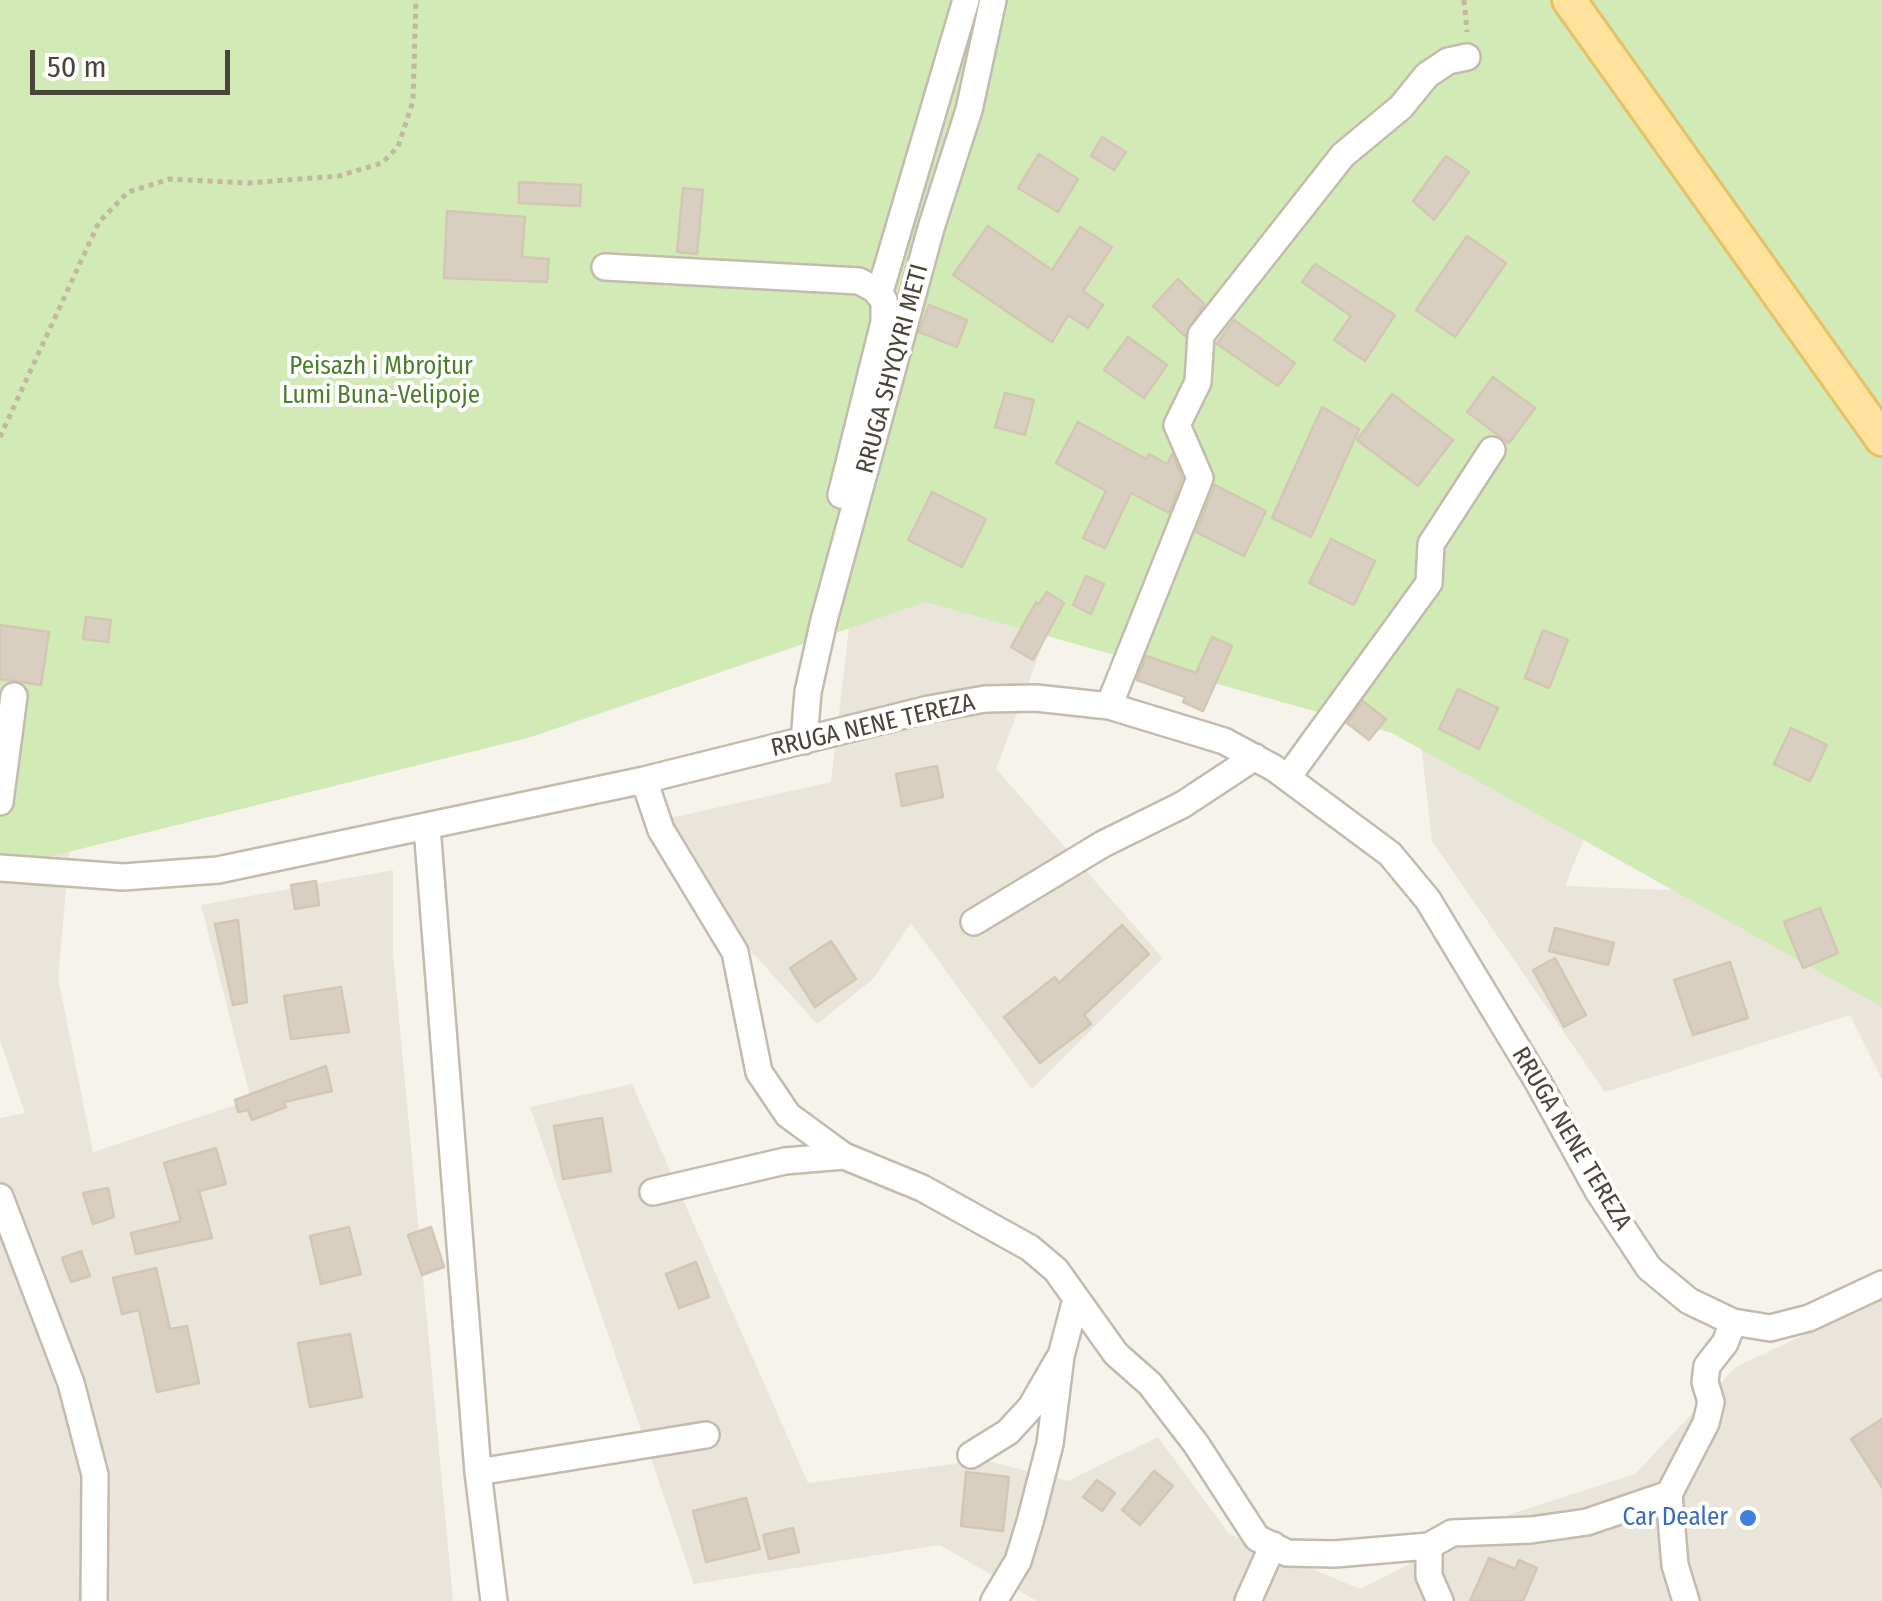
<!DOCTYPE html>
<html>
<head>
<meta charset="utf-8">
<style>
	body { margin:0 }
	#map { position:relative; width:1882px; height:1601px; overflow:hidden; background:#f6f3ec; font-family:"Fira Sans Condensed",sans-serif }
	canvas { display:block }
	.scale { position:absolute; left:30px; top:50px; width:200px; height:45px; box-sizing:border-box; border:5px solid #4b4439; border-top:0; padding-left:12px; font-size:30px; line-height:35px; white-space:nowrap; color:#4b4439; -webkit-text-stroke:8px #fff; paint-order:stroke }
</style>
</head>
<body>
<div id="map">
<canvas width="1882" height="1601"></canvas>
<div class="scale">50 m</div>
</div>
<script>
const context = document.querySelector('canvas').getContext('2d');
context.lineJoin = 'round';
function paint(path, color) { context.fillStyle = color; context.fill(path, 'evenodd'); }
const shape = rows => new Path2D(rows.map(r => 'M' + r).join(''));
function stroke(path, color, width, dash) { context.strokeStyle = color; context.lineWidth = width; context.lineCap = dash ? 'butt' : 'round'; context.setLineDash(dash || []); context.stroke(path); }
function label(font, color, halo, rows, align = 'center') {
  context.font = font + ' "Fira Sans Condensed",sans-serif'; context.lineWidth = 8; context.setLineDash([]); context.textBaseline = 'middle'; context.strokeStyle = halo; context.fillStyle = color; for (const [text, x, y, turn = 0] of rows) {
    context.save(); context.translate(x, y); context.rotate((+turn || 0) * Math.PI / 180); context.textAlign = isNaN(turn) ? turn : align; if (halo) context.strokeText(text, 0, 0); context.fillText(text, 0, 0); context.restore();
  }
}
const residential = shape([
	[987,146,1624,740,1565,886,1721,892,1882,835,1882,1079,1850,1015,1605,1092,1432,841,1417,708,1076,557,996,769,1163,958,1032,1089,911,923,873,979,817,1024,723,920,657,821,831,782,849,627],
	[0,582,92,606,58,978,93,1152,251,1100,201,905,393,870,393,953,453,1601,0,1601,0,1118,25,1113,0,1040],
	[632,1084,808,1483,983,1460,1068,1481,1158,1437,1229,1534,1360,1589,1502,1517,1635,1474,1736,1367,1882,1298,1882,1601,1037,1601,940,1545,694,1584,530,1107]
]);
const green = shape([
	[0,0,1882,0,1882,1007,1392,733,926,602,531,737,4,868,0,865]
]);
const building = shape([
	[1102,137,1126,152,1114,170,1091,156,1102,137],
	[1039,154,1078,179,1058,212,1018,188,1039,154],
	[1446,156,1469,172,1434,220,1413,201,1446,156],
	[519,182,581,185,580,206,519,203,519,182],
	[683,188,703,190,697,254,677,252,683,188],
	[447,211,525,217,522,257,549,259,547,282,444,278,447,211],
	[988,226,1052,270,1080,227,1112,247,1083,291,1103,305,1088,328,1068,315,1052,342,953,275,988,226],
	[1467,236,1506,263,1455,337,1416,310,1467,236],
	[1315,264,1395,315,1365,361,1334,340,1351,316,1302,282,1315,264],
	[1178,279,1204,304,1185,336,1153,306,1178,279],
	[929,305,967,320,957,347,919,332,929,305],
	[1234,320,1295,363,1278,386,1217,344,1234,320],
	[1128,337,1167,365,1144,398,1104,370,1128,337],
	[1493,377,1535,408,1509,443,1467,412,1493,377],
	[1005,393,1034,400,1025,435,995,427,1005,393],
	[1392,394,1453,440,1418,486,1357,440,1392,394],
	[1322,407,1359,429,1311,537,1272,518,1322,407],
	[1078,422,1146,459,1149,454,1167,464,1172,454,1182,478,1169,513,1131,493,1105,548,1083,538,1106,491,1056,463,1078,422],
	[1215,485,1266,511,1244,556,1196,532,1215,485],
	[932,492,986,519,962,567,908,540,932,492],
	[1331,539,1375,561,1354,605,1309,583,1331,539],
	[1086,576,1104,584,1091,614,1073,605,1086,576],
	[1047,592,1064,603,1033,660,1011,647,1036,602,1039,604,1047,592],
	[86,617,111,620,108,642,83,639,86,617],
	[0,625,49,632,41,685,0,679,0,625],
	[1543,630,1568,640,1549,688,1525,678,1543,630],
	[1212,637,1232,646,1203,711,1183,702,1185,697,1137,680,1146,656,1196,673,1212,637],
	[1458,689,1498,708,1479,749,1439,729,1458,689],
	[1363,701,1386,719,1369,740,1347,723,1363,701],
	[1791,728,1827,745,1810,781,1774,764,1791,728],
	[937,766,943,797,902,806,896,774,937,766],
	[316,881,319,905,295,909,291,885,316,881],
	[1820,908,1838,953,1803,968,1784,922,1820,908],
	[238,920,247,1002,233,1005,215,924,238,920],
	[1122,925,1149,954,1084,1015,1091,1024,1040,1063,1004,1017,1055,977,1059,983,1122,925],
	[1555,928,1614,943,1608,965,1549,951,1555,928],
	[831,941,856,979,815,1007,790,968,831,941],
	[1555,958,1586,1015,1564,1027,1533,970,1555,958],
	[1730,962,1748,1018,1693,1035,1674,980,1730,962],
	[341,987,349,1032,291,1039,284,996,341,987],
	[326,1066,332,1091,284,1102,286,1107,252,1120,248,1110,238,1112,235,1100,326,1066],
	[602,1118,611,1171,563,1179,554,1126,602,1118],
	[216,1148,226,1184,199,1191,212,1238,136,1254,131,1233,181,1221,164,1163,216,1148],
	[108,1188,114,1217,93,1224,83,1193,108,1188],
	[349,1227,361,1274,321,1284,310,1236,349,1227],
	[431,1227,444,1267,422,1275,408,1235,431,1227],
	[81,1251,90,1276,71,1282,62,1258,81,1251],
	[696,1262,709,1297,679,1308,666,1274,696,1262],
	[156,1268,170,1329,187,1326,199,1383,157,1392,139,1310,122,1314,113,1278,156,1268],
	[350,1334,362,1397,310,1407,298,1343,350,1334],
	[1882,1419,1882,1487,1851,1439,1882,1419],
	[1154,1471,1173,1486,1140,1525,1122,1510,1154,1471],
	[966,1472,1009,1477,1003,1531,961,1526,966,1472],
	[1097,1480,1115,1493,1102,1511,1083,1497,1097,1480],
	[746,1498,760,1549,706,1562,693,1511,746,1498],
	[793,1528,799,1552,769,1559,763,1535,793,1528],
	[1489,1558,1515,1569,1519,1560,1537,1568,1523,1601,1470,1601,1489,1558]
]);
const path = shape([
	[1464,0,1467,32],
	[0,437,99,222,128,192,170,179,248,183,339,176,382,163,398,147,413,101,416,0]
]);
const minor = shape([
	[605,267,859,281,874,289,884,300,884,322,841,495],
	[879,295,966,0],
	[1109,706,1200,478,1177,425,1198,382,1201,335,1343,155,1401,107,1427,75,1448,61,1467,57],
	[804,741,808,692,824,620,931,228,969,110,993,0],
	[1288,777,1429,583,1431,544,1492,450],
	[644,780,661,830,735,952,759,1072,788,1115,844,1156,922,1188,1030,1248,1056,1270,1116,1354,1150,1384,1196,1444,1257,1538,1287,1553,1335,1554,1429,1546],
	[0,802,14,696],
	[427,827,478,1472,494,1601],
	[0,868,123,877,218,870,644,780,929,709,985,699,1036,698,1109,706,1224,741,1274,768,1390,854,1428,900,1538,1082,1598,1191,1649,1268,1689,1301,1733,1322,1770,1328,1809,1318,1882,1284],
	[974,922,1103,844,1182,805,1255,757],
	[653,1192,785,1161,844,1156],
	[0,1197,71,1383,95,1475,94,1601],
	[971,1455,1008,1432,1031,1407,1058,1360],
	[478,1472,706,1435],
	[994,1601,1018,1561,1030,1522,1050,1444,1061,1356,1076,1299],
	[1248,1601,1273,1545],
	[1440,1601,1429,1576,1429,1546,1452,1533,1531,1530,1587,1522,1669,1494],
	[1686,1601,1675,1565,1669,1494,1706,1423,1711,1402,1705,1382,1707,1366,1725,1343,1733,1322]
]);
const major = shape([
	[1569,0,1882,439]
]);
const markers = [
	[1748,1518,10,"#3f7fe0"]
];
const parkNames = [
	["Peisazh i Mbrojtur",381,367],
	["Lumi Buna-Velipoje",381,396]
];
const streetNames = [
	["RRUGA SHYQYRI METI",893,369,-75],
	["RRUGA NENE TEREZA",873,726,-13],
	["RRUGA NENE TEREZA",1571,1139,59]
];
const shopNames = [
	["Car Dealer",1728,1518]
];
paint(residential, '#eae5da');
paint(green, '#d2eab5');
paint(building, '#d8cfc1');
stroke(building, '#d3c7b4', 2.5);
stroke(minor, '#c2bbae', 30);
stroke(major, '#e6c16a', 38);
stroke(path, '#c4b79f', 5, [5, 5]);
stroke(minor, '#fff', 25);
stroke(major, '#ffe39c', 32);
for (const [x, y, r, color] of markers) { const dot = new Path2D(); dot.arc(x, y, r, 0, 2 * Math.PI); context.fillStyle = color; context.fill(dot); stroke(dot, '#fff', 4); }
label('25px', '#4a7f2a', '#fff', parkNames);
label('25px', '#4b4439', '#fff', streetNames);
label('25px', '#366cbe', '#fff', shopNames, 'right');
</script>
</body>
</html>
